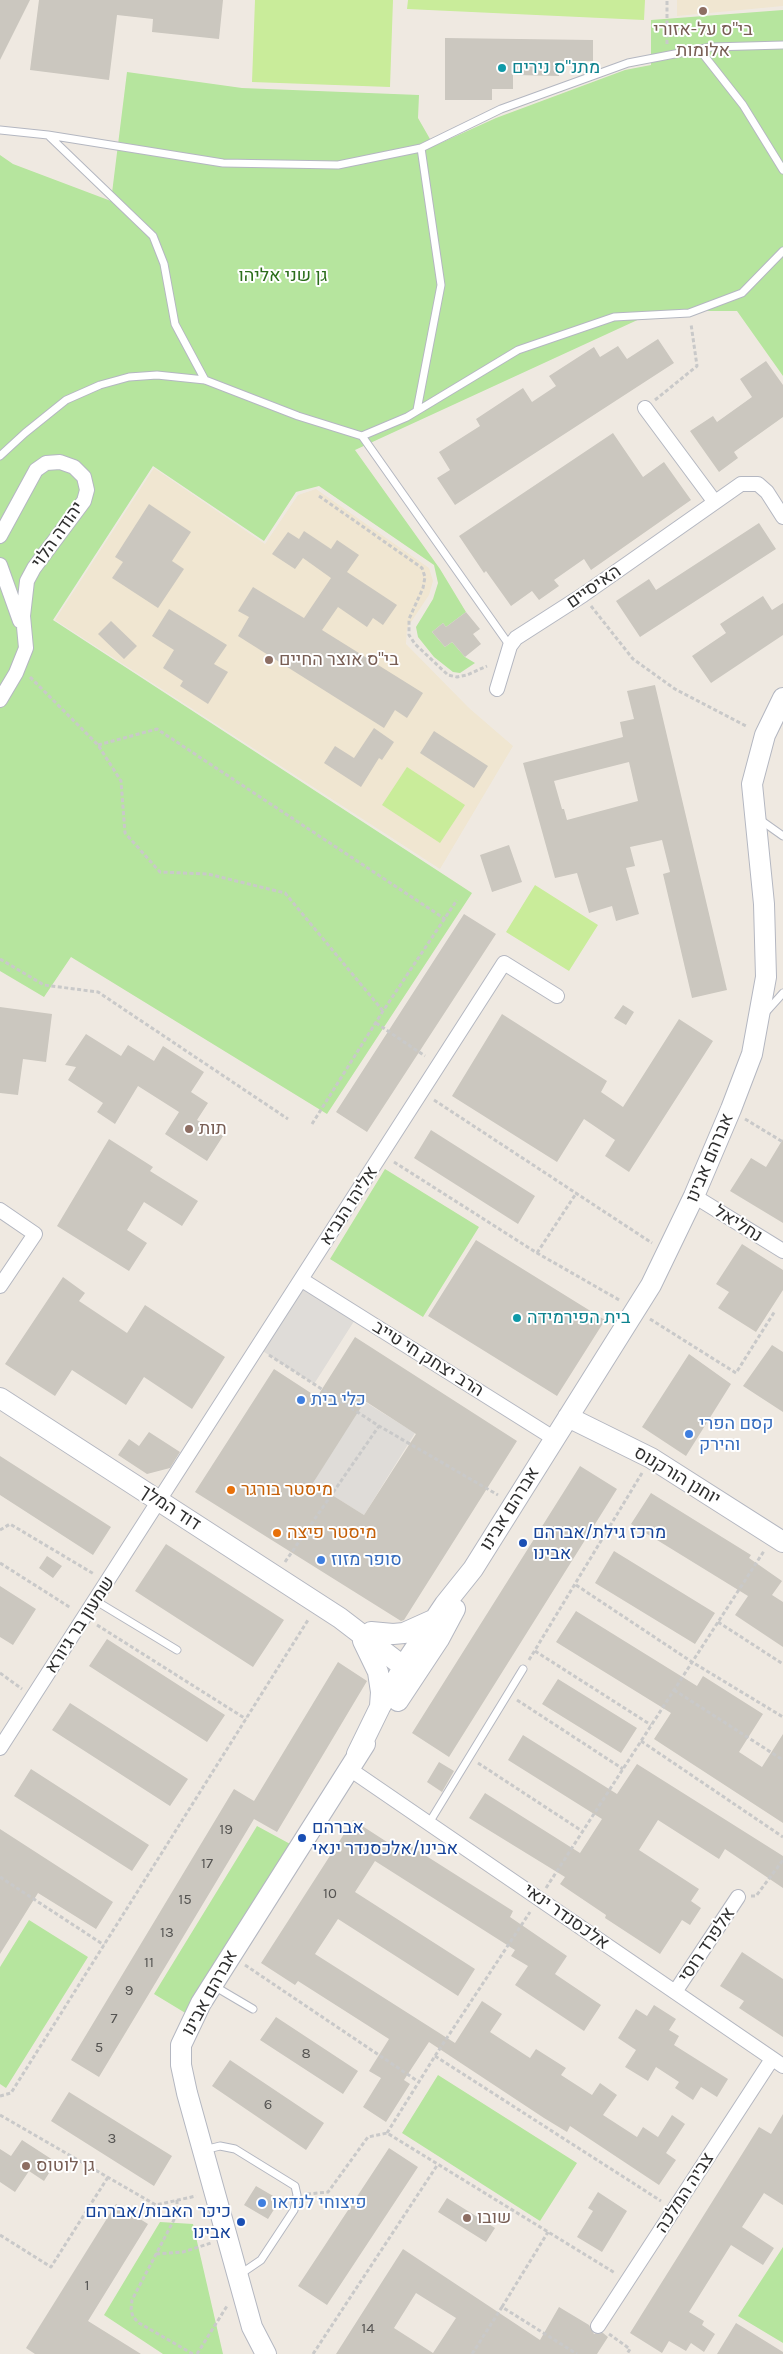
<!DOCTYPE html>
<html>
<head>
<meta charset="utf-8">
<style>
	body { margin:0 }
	canvas { display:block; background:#efe9e1 }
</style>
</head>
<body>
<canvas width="783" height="2354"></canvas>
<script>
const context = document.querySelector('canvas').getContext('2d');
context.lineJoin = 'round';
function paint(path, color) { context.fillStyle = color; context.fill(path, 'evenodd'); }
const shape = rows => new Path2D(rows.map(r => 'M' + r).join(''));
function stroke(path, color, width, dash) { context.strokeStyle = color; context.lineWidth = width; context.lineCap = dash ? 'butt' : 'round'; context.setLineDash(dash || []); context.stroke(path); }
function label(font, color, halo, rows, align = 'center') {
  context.font = font + ' Karla,Heebo,sans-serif'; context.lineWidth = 4; context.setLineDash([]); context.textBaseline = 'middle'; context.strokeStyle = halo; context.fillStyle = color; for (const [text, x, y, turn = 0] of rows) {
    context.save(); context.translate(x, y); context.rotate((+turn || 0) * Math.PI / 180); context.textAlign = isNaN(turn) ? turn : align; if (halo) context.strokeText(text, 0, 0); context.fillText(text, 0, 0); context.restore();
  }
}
const education = shape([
	[677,0,783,0,783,6,677,16],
	[154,468,265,544,298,495,316,489,429,568,433,581,429,595,407,628,406,644,469,708,513,746,440,869,55,620]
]);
const green = shape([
	[783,10,783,376,737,311,657,311,355,450,440,569,466,612,446,627,443,623,432,632,445,647,452,642,465,657,475,663,460,673,453,672,434,657,418,637,416,627,433,599,438,583,434,565,319,486,296,492,264,541,153,466,53,620,472,893,327,1114,71,957,44,997,0,971,0,155,13,164,111,201,127,72,242,88,419,95,418,118,434,146,496,118,625,70,651,65,651,20],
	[385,1169,479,1227,423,1317,330,1259],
	[257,1826,292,1845,187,2014,154,1994],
	[29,1920,88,1957,6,2088,0,2084,0,1967],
	[438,2075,577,2163,540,2221,402,2133],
	[160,2222,193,2224,223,2354,163,2354,104,2315],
	[783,2247,783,2343,738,2316]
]);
const pitch = shape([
	[255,0,393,0,390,87,252,82],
	[408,0,645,0,644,20,407,9],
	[407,767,465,805,440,843,382,805],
	[535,885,598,925,569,971,506,932]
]);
const plaza = shape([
	[302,1280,358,1315,314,1384,258,1348],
	[362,1400,415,1433,364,1515,313,1483]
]);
const building = shape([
	[0,0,30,0,0,60],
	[39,0,223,0,219,39,152,32,153,19,117,15,109,80,30,70],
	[445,38,593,40,593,61,559,61,559,76,513,75,513,89,492,89,492,100,445,100],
	[658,339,674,363,455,505,437,478,450,470,439,452,480,426,476,419,523,388,532,402,556,386,549,376,594,347,600,357,618,346,627,359],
	[766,361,783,385,783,417,734,452,738,458,719,472,690,431,713,416,717,422,752,397,740,379],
	[613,433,643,477,664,462,691,500,591,570,584,559,554,580,559,586,539,600,532,591,511,606,486,571,484,573,459,536],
	[149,504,191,532,172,561,184,569,158,608,112,578,123,562,115,557],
	[759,523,776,549,640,637,616,601,649,579,656,590],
	[304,531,331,549,337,540,359,555,347,572,397,605,383,625,373,618,367,627,338,607,322,630,423,693,407,718,395,710,384,728,238,636,249,617,238,611,253,587,304,618,331,578,303,558,295,569,272,554,288,532,299,539],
	[763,596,772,610,783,603,783,635,711,683,692,656,726,633,720,624],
	[169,609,227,645,214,664,228,672,208,704,180,686,183,681,163,668,174,650,152,636],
	[466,612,480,629,473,634,481,644,465,657,452,642,445,647,432,632,443,623,446,627],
	[111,621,137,646,124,659,98,634],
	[655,685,727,990,692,998,663,874,670,872,662,840,630,847,635,866,626,868,639,914,616,921,612,906,589,913,577,873,555,878,523,763,623,737,620,722,634,719,627,691],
	[629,762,638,801,567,820,564,809,562,809,554,781],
	[374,728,394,742,382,760,379,758,361,787,324,763,335,746,354,758],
	[434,731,488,766,474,788,420,753],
	[509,845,522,882,492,892,480,855],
	[464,914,496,934,367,1132,336,1112],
	[623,1005,634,1012,626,1025,614,1018],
	[0,1007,52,1014,46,1062,23,1059,18,1095,0,1093],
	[502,1014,607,1081,601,1092,623,1107,679,1019,713,1041,629,1172,605,1156,615,1140,584,1119,557,1162,452,1096],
	[86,1034,121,1056,128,1045,154,1061,163,1046,204,1072,191,1092,208,1103,197,1120,223,1136,207,1161,165,1134,179,1112,138,1086,115,1124,97,1112,103,1103,68,1080,76,1067,65,1065],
	[431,1130,535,1196,518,1224,414,1158],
	[109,1139,153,1167,150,1171,198,1201,182,1226,144,1202,127,1230,147,1243,129,1271,57,1226],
	[783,1139,783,1223,730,1191,751,1158,766,1167],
	[476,1240,605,1320,557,1396,428,1316],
	[742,1244,783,1270,783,1290,756,1332,718,1308,729,1292,716,1284],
	[63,1277,85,1293,79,1301,127,1333,145,1305,225,1357,192,1409,144,1377,126,1405,72,1370,55,1396,5,1364],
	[355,1337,517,1441,404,1620,401,1621,195,1492,274,1369,317,1397],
	[365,1401,416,1434,364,1515,313,1483],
	[772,1345,783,1352,783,1412,743,1386],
	[689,1354,731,1384,686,1456,642,1427],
	[149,1432,180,1452,170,1468,147,1474,118,1455,129,1439,139,1446],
	[0,1456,111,1527,93,1555,0,1495],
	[580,1466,617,1489,449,1757,412,1733],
	[651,1493,751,1555,749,1558,782,1581,772,1595,783,1602,783,1647,735,1615,748,1596,631,1524],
	[166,1544,284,1620,253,1667,135,1591],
	[614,1551,715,1613,695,1644,595,1583],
	[47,1556,62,1566,53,1578,39,1568],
	[0,1586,36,1609,13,1645,0,1637],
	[576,1611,697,1686,703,1676,763,1714,739,1752,762,1767,783,1734,783,1823,654,1739,671,1713,556,1642],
	[107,1639,225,1715,207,1742,89,1666],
	[338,1662,367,1681,277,1832,254,1819,99,2077,71,2060,234,1789,254,1801],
	[558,1679,637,1728,621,1753,542,1704],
	[70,1703,188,1779,170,1806,52,1730],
	[523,1735,617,1794,637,1764,783,1856,783,1888,725,1849,719,1859,658,1820,639,1850,699,1889,691,1901,701,1908,690,1925,682,1920,660,1954,605,1918,606,1915,560,1884,565,1877,469,1818,485,1793,580,1853,602,1819,508,1760],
	[439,1762,454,1771,442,1792,427,1782],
	[31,1769,149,1845,132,1871,14,1796],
	[353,1820,404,1853,409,1845,513,1911,510,1917,567,1956,555,1974,601,2005,584,2031,515,1985,528,1966,511,1956,515,1950,375,1861,355,1892,475,1969,458,1996,338,1919,315,1954,455,2043,482,2001,502,2014,490,2032,530,2058,536,2049,566,2068,561,2075,592,2095,600,2083,617,2095,603,2115,637,2137,643,2127,658,2137,672,2115,685,2124,666,2153,676,2160,659,2185,570,2126,567,2132,544,2118,429,2042,404,2080,410,2084,386,2122,363,2107,381,2078,369,2071,389,2039,298,1981,295,1985,261,1963],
	[0,1829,113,1902,96,1929,38,1893,0,1954],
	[742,1952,783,1979,783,2037,739,2008,744,2001,720,1986],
	[654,2005,676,2019,669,2030,679,2036,674,2045,728,2079,717,2097,701,2087,693,2100,675,2088,679,2082,656,2067,648,2081,625,2067,636,2050,618,2038,636,2009,647,2016],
	[276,2017,358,2071,343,2094,260,2040],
	[230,2060,324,2123,306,2150,212,2086],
	[69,2092,172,2156,154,2186,51,2121],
	[783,2114,783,2205,764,2193,742,2227,774,2248,763,2265,731,2245,689,2312,704,2321,702,2325,715,2334,704,2352,691,2343,686,2351,669,2341,662,2353,630,2333,759,2127,771,2134],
	[22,2140,56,2162,44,2181,29,2171,15,2192,0,2182,0,2149,11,2156],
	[389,2148,418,2167,327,2305,298,2286],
	[256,2186,280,2200,268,2219,244,2205],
	[598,2192,627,2211,602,2252,577,2237,593,2211,588,2208],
	[447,2198,495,2228,486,2242,438,2212],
	[116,2204,148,2224,88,2321,141,2354,35,2354,26,2348],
	[403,2249,540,2340,559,2307,589,2325,594,2334,603,2333,608,2337,597,2354,336,2354],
	[416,2293,456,2318,433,2353,394,2328],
	[736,2323,783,2352,783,2354,717,2354]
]);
const path = shape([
	[667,44,667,0],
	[655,400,697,366,691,324],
	[319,496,422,568,425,577,423,588,409,619,409,635,415,644,448,675,457,677,467,675,487,666],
	[591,606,633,659,675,689,748,727],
	[30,677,98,745,121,781,125,833,160,872,208,874,285,893,383,1011],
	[98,745,157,729,445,919],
	[0,959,44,985,98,992,288,1119],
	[376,1023,425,1056],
	[434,1100,652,1243],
	[745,1119,783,1142],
	[312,1124,383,1011,457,900],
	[394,1162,537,1253,621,1301],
	[537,1253,577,1192],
	[650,1319,736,1373,775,1311],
	[269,1355,379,1426,498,1495],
	[0,1530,10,1524,94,1574],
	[285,1562,379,1426],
	[0,1563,71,1608],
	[576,1585,692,1662,783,1717],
	[718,1622,783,1664],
	[97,1625,246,1719],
	[535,1651,651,1725],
	[529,1660,642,1473],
	[0,1673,22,1689],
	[674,1690,783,1760],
	[517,1700,623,1769],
	[641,1741,783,1837],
	[478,1763,582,1831],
	[0,1877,104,1945],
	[546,1888,764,1551],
	[751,1896,756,1896,783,1860],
	[245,1965,419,2082],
	[435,2056,661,2201],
	[0,2096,11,2093,308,1620],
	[0,2115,156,2205,196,2196],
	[387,2133,435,2056,530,1912],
	[307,2194,328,2192,368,2137,387,2133,615,2273],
	[177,2200,177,2214,132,2300,131,2310,133,2317,139,2323,193,2354],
	[0,2235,51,2267,108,2177],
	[156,2254,183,2252,211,2243],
	[502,2307,548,2232],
	[609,2334,630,2349,627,2354],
	[197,2354,227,2306],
	[313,2354,438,2164],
	[472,2354,502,2307,577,2354]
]);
const lane = shape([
	[699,49,743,105,783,170],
	[0,130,48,135,223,163,338,165,421,148,501,109,628,63,711,47,783,45],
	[49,136,153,236,164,264,175,324,205,380],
	[417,410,441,285,421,148],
	[362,436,510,646],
	[0,456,25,433,66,400,100,385,129,377,157,375,205,380,298,416,362,436,407,417,518,350,614,317,689,313,742,293,783,251],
	[759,819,783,836],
	[766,1012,783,993],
	[96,1601,177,1650],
	[429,1823,523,1669],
	[214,1986,253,2009],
	[204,2150,220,2146,235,2149,295,2186,297,2195,294,2210,261,2260,239,2275]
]);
const street = shape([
	[645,408,714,501],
	[0,536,36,470,46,463,60,462,74,467,84,477,87,490,84,501,34,568,27,581,23,616,26,648,16,673,0,700],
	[0,565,20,621],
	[497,689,510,646,516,638,583,595,741,484,758,484,767,492,783,517],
	[694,1196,783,1251],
	[0,1210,35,1234,0,1286],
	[302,1280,555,1439],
	[0,1748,504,963,557,996],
	[348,1768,783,2066],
	[675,1992,738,1897],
	[598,2326,772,2059]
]);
const secondary = shape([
	[0,1398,340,1618,404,1667,416,1668],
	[568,1417,651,1458,783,1542],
	[371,1632,393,1634,404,1633,433,1620],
	[363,1641,378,1672,381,1692,380,1706],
	[398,1701,439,1639,455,1609],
	[357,1754,380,1707,410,1656,445,1604,473,1569,651,1285,694,1196,731,1109,752,1054,766,977,764,904,752,784,765,735,783,698],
	[266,2354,252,2327,187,2093,181,2065,181,2045,201,2003,365,1744]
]);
const markers = [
	[703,11,5,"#8d6e63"],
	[502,68,5,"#0f9aa8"],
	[269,660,5,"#8d6e63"],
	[189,1129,5,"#8d6e63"],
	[517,1318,5,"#0f9aa8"],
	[301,1400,5,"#3f7fe0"],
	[689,1434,5,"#3f7fe0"],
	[231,1490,5,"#e8710a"],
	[277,1533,5,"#e8710a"],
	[523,1543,5,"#1a4fb4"],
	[321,1560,5,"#3f7fe0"],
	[302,1838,5,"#1a4fb4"],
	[26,2166,5,"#8d6e63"],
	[262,2203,5,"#3f7fe0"],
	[467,2218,5,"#8d6e63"],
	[241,2222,5,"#1a4fb4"]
];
const numberNames = [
	["19",226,1830],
	["17",207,1864],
	["10",330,1894],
	["15",185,1900],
	["13",167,1933],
	["11",149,1963],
	["9",129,1991],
	["7",114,2019],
	["5",99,2048],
	["8",306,2054],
	["6",268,2105],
	["3",112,2139],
	["1",87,2286],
	["14",368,2329]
];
const educationNames = [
	["בי\"ס על-אזורי",703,30,"center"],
	["אלומות",703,51,"center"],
	["בי\"ס אוצר החיים",279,660],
	["תות",199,1129],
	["גן לוטוס",36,2166],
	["שובו",477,2218]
];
const cultureNames = [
	["מתנ\"ס נירים",512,68],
	["בית הפירמידה",527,1318]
];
const parkNames = [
	["גן שני אליהו",283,276]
];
const streetNames = [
	["יהודה הלוי",58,535,-55],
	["האיסיים",594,587,-35],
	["אברהם אבינו",710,1158,-67],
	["אליהו הנביא",349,1206,-57],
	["נחליאל",738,1224,32],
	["הרב יצחק חי טייב",428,1359,32],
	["יוחנן הורקנוס",677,1476,31],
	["דוד המלך",170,1508,33],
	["אברהם אבינו",510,1509,-58],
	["שמעון בר גיורא",80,1625,-57],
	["אלכסנדר ינאי",566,1917,35],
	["אלפרד רוסי",707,1945,-56],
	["אברהם אבינו",210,1993,-61],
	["צביה המלכה",685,2193,-57]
];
const shopNames = [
	["כלי בית",311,1400],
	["קסם הפרי",699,1424],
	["והירק",699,1445],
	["סופר מזוז",331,1560],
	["פיצוחי לנדאו",272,2203]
];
const foodNames = [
	["מיסטר בורגר",241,1490],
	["מיסטר פיצה",287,1533]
];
const transitNames = [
	["מרכז גילת/אברהם",533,1533],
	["אבינו",533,1554],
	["אברהם",312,1828],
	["אבינו/אלכסנדר ינאי",312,1849],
	["כיכר האבות/אברהם",231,2212,"right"],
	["אבינו",231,2233,"right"]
];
paint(education, '#f0e6d1');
paint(green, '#b6e59e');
paint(pitch, '#c9ec9a');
paint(plaza, '#dfdcd8');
paint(building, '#cbc7bf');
stroke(lane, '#b4b7c1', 9);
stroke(street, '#b4b7c1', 16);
stroke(secondary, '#b4b7c1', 22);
stroke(path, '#c9c9c9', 3, [4, 2.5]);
stroke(lane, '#fff', 7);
stroke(street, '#fff', 14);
stroke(secondary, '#fff', 20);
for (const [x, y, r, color] of markers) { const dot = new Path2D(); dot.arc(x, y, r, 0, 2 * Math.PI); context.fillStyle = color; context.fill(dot); stroke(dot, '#fff', 2); }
label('15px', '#555452', null, numberNames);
label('18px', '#785e54', '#fff', educationNames, 'left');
label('18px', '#0d838f', '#fff', cultureNames, 'left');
label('18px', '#2c6e1b', '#fff', parkNames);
label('18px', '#2e2e2e', '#fff', streetNames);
label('18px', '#366cbe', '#fff', shopNames, 'left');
label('18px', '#c56008', '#fff', foodNames, 'left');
label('18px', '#164399', '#fff', transitNames, 'left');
</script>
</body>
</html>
